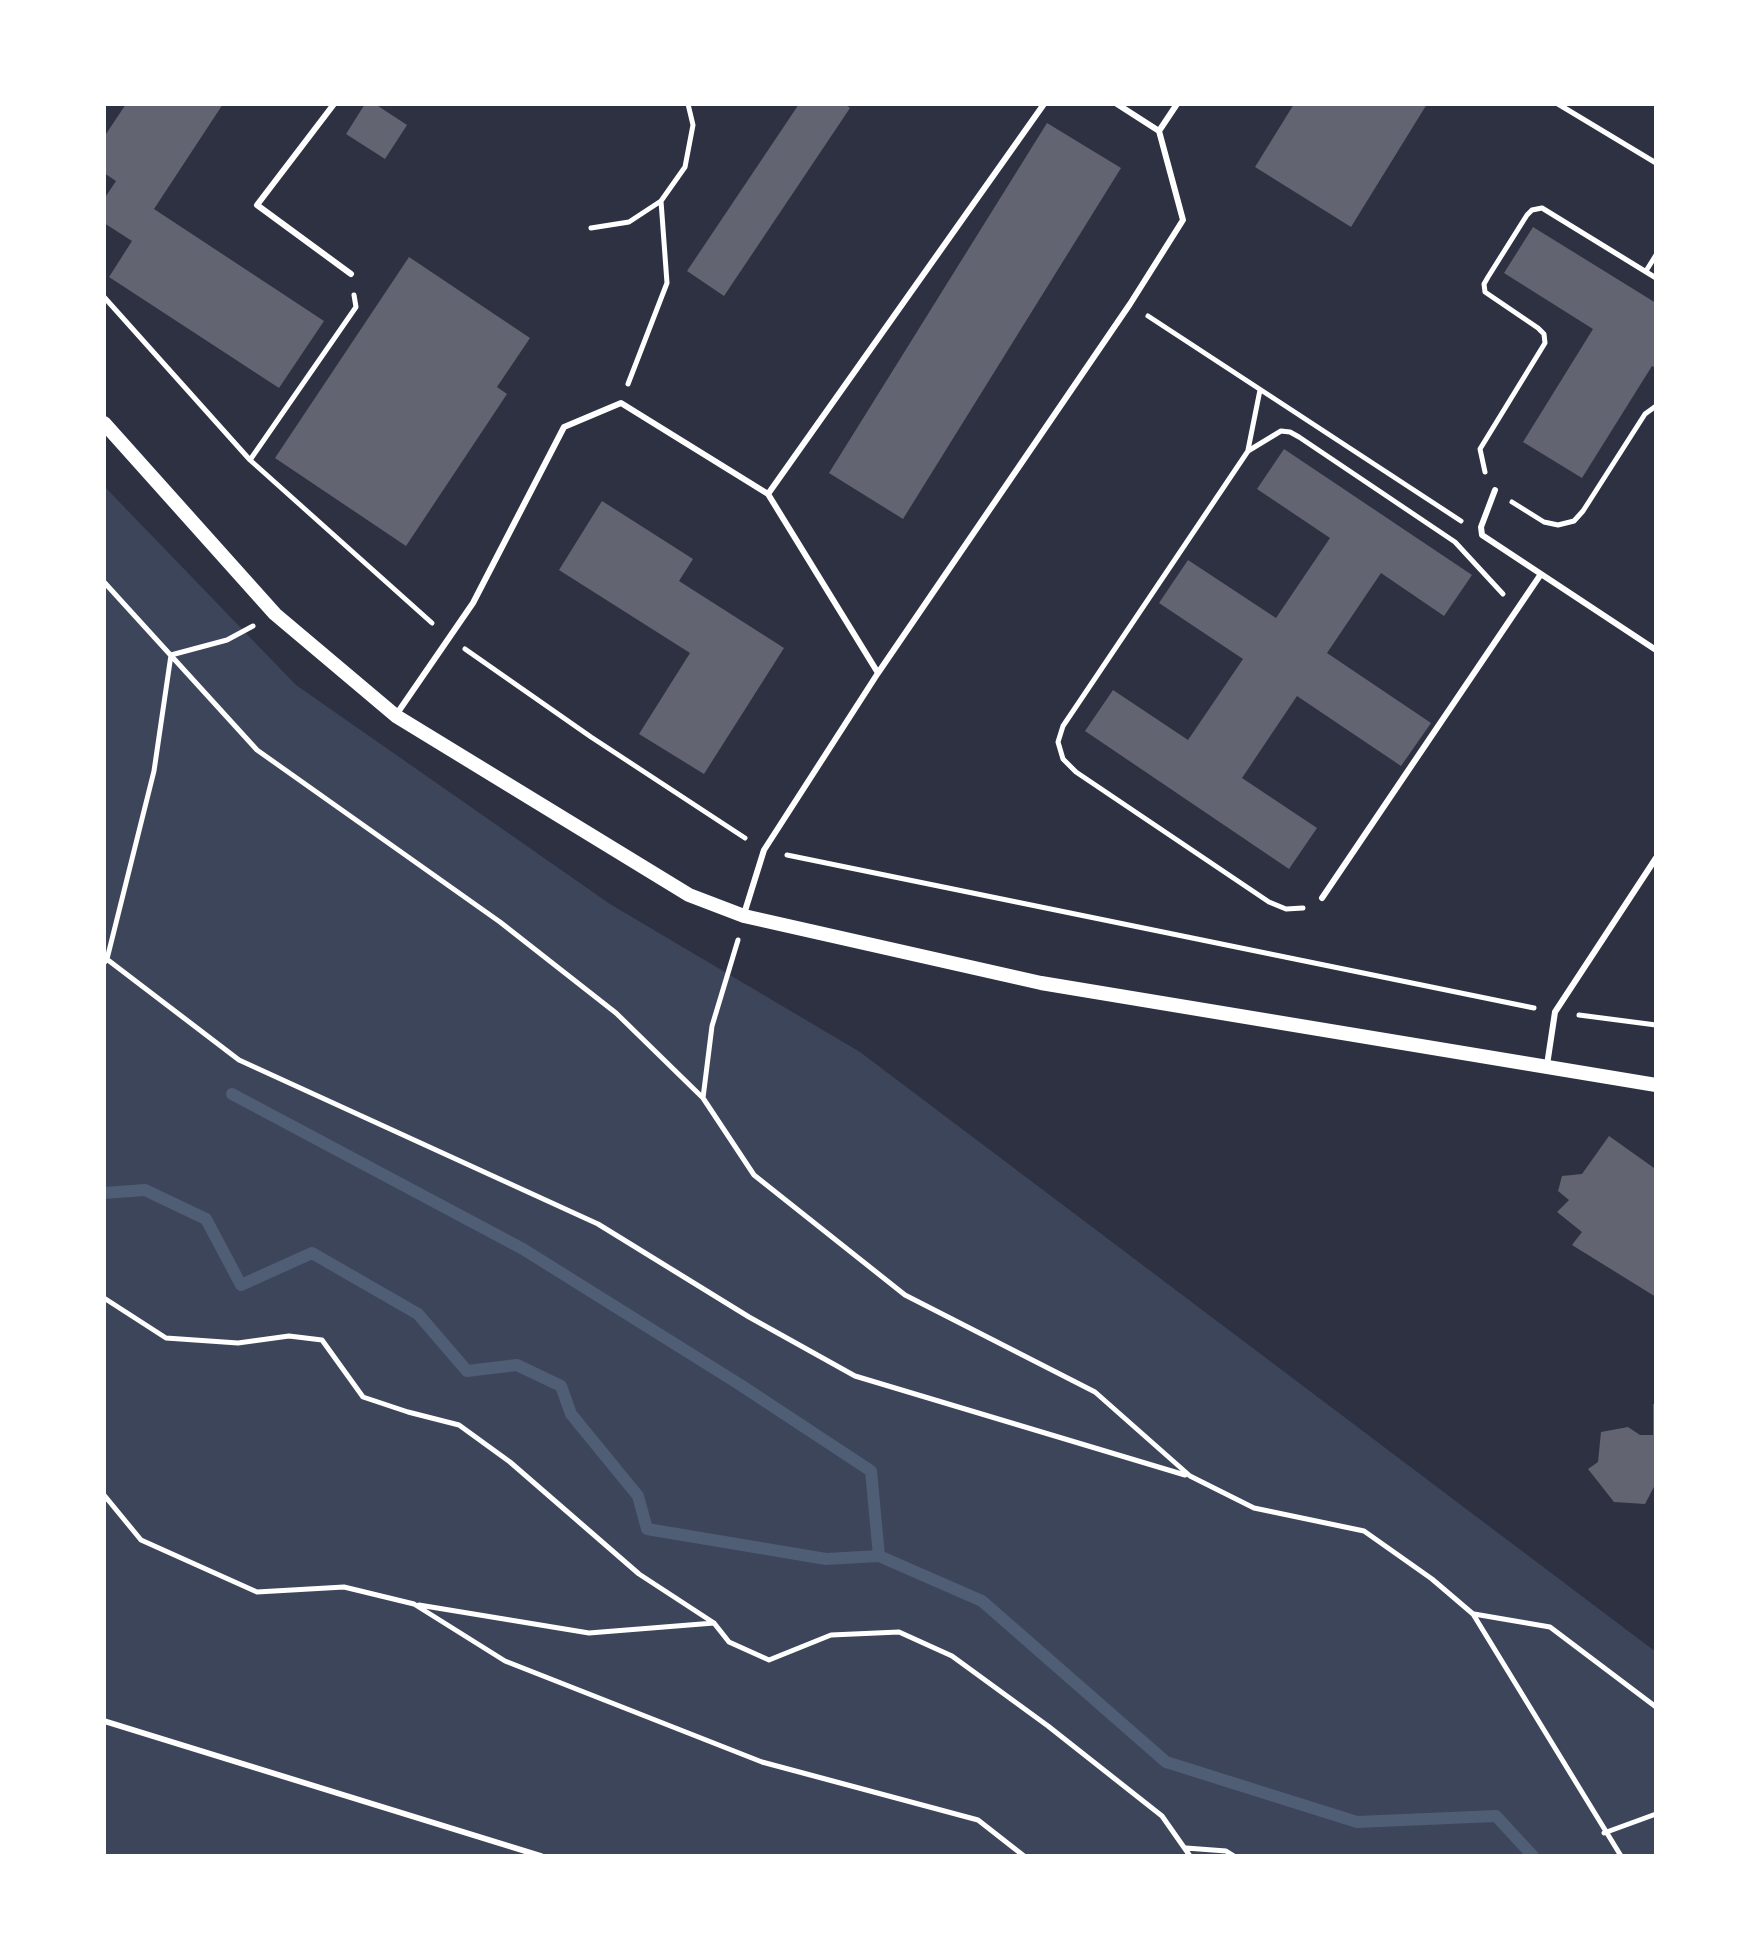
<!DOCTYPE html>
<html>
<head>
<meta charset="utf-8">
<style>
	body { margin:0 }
	#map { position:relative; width:1760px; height:1960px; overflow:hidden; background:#2d3142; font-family:"Roboto Condensed",sans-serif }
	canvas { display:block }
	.frame { position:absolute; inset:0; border:106px solid #fff; pointer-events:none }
</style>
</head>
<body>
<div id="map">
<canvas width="1760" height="1960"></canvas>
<div class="frame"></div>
</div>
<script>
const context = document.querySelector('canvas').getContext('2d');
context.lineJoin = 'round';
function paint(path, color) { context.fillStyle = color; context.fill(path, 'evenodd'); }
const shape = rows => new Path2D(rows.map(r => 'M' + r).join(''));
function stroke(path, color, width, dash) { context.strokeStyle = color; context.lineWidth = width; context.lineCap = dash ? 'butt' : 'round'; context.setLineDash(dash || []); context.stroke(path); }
const green = shape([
	[104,486,296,685,610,904,860,1052,1656,1652,1656,1856,104,1856]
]);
const stream = shape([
	[232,1094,523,1249,739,1384,871,1471,879,1556],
	[104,1193,145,1190,206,1219,241,1285,312,1253,418,1314,467,1371,517,1365,561,1386,571,1414,638,1496,647,1529,826,1559,879,1556,982,1601,1166,1762,1357,1822,1496,1816,1533,1856]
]);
const building = shape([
	[126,104,223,104,154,209,324,321,279,388,109,277,132,241,104,223,104,199,116,181,104,173,104,137],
	[365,104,375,104,407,125,385,159,346,134],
	[799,104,845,104,850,108,724,296,687,271],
	[1294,104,1427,104,1351,227,1255,167],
	[1047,123,1121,168,903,519,829,473],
	[1533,227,1656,303,1656,368,1652,366,1582,478,1523,442,1593,329,1504,273],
	[409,257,530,338,497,387,507,394,406,546,275,458],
	[1284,449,1472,575,1444,616,1381,573,1327,653,1431,723,1401,766,1297,696,1242,778,1317,828,1289,869,1085,731,1113,690,1188,740,1243,659,1159,603,1188,560,1276,618,1330,538,1257,489],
	[602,501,693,559,679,581,784,648,704,774,639,734,690,653,559,570],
	[1609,1136,1654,1168,1656,1165,1656,1297,1572,1245,1582,1232,1557,1212,1569,1200,1558,1191,1562,1176,1582,1174],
	[1653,1404,1656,1404,1656,1483,1645,1504,1614,1502,1588,1469,1598,1462,1601,1432,1628,1427,1640,1435,1653,1435]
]);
const path = shape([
	[1558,104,1656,163],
	[591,228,629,222,661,201,685,167,693,125,688,104],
	[1646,271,1656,255],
	[104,297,250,460,432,623],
	[1148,316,1461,521],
	[628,384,667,283,661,201],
	[1248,450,1260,390],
	[250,460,356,307,354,295],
	[1485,472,1480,449,1545,343,1544,334,1538,328,1485,292,1484,284,1488,277,1527,215,1532,210,1542,208,1656,278],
	[1512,502,1544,522,1558,525,1574,521,1583,511,1645,414,1656,406],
	[104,582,257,750,500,922,616,1013,703,1098],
	[465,649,591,737,745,838],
	[787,855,1534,1008],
	[1303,908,1286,909,1269,902,1076,772,1063,759,1058,742,1063,726,1248,451,1281,431,1290,432,1299,437,1455,542,1503,594],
	[738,940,712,1026,703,1098,754,1175,905,1295,1095,1392,1190,1476,1254,1508,1364,1531,1432,1579,1473,1614,1621,1856],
	[104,957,239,1060,598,1224,749,1317,855,1376,1185,1475],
	[104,963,107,959,154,771,171,655,227,640,253,626],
	[1579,1015,1656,1025],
	[104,1298,166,1338,238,1343,289,1336,322,1340,363,1397,408,1412,459,1425,510,1462,639,1574,714,1623,729,1642,769,1660,831,1635,899,1632,952,1656,1048,1726,1162,1816,1190,1856],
	[104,1495,141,1540,257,1592,344,1587,414,1604,505,1661,762,1762,978,1820,1024,1856],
	[419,1605,589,1633,714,1623],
	[1474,1614,1550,1627,1656,1707],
	[1604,1833,1656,1814],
	[1186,1848,1226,1851,1234,1856]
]);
const service = shape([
	[334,104,257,205,351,274],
	[1117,104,1159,131,1177,104],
	[1495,490,1481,527,1482,535,1656,650],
	[878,673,768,494,1044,104],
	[396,715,473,603,564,427,621,403,768,494],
	[1322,898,1541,574],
	[744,914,764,850,878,673,1130,304,1183,220,1159,131],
	[1547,1065,1555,1012,1656,858],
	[104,1721,541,1856]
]);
const tertiary = shape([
	[104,423,275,614,396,716,689,895,744,916,1041,983,1656,1085]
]);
paint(green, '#3c4559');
stroke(stream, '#4f5d75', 12);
paint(building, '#626471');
stroke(path, '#fff', 5);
stroke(service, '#fff', 6);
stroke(tertiary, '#fff', 14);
</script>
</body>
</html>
